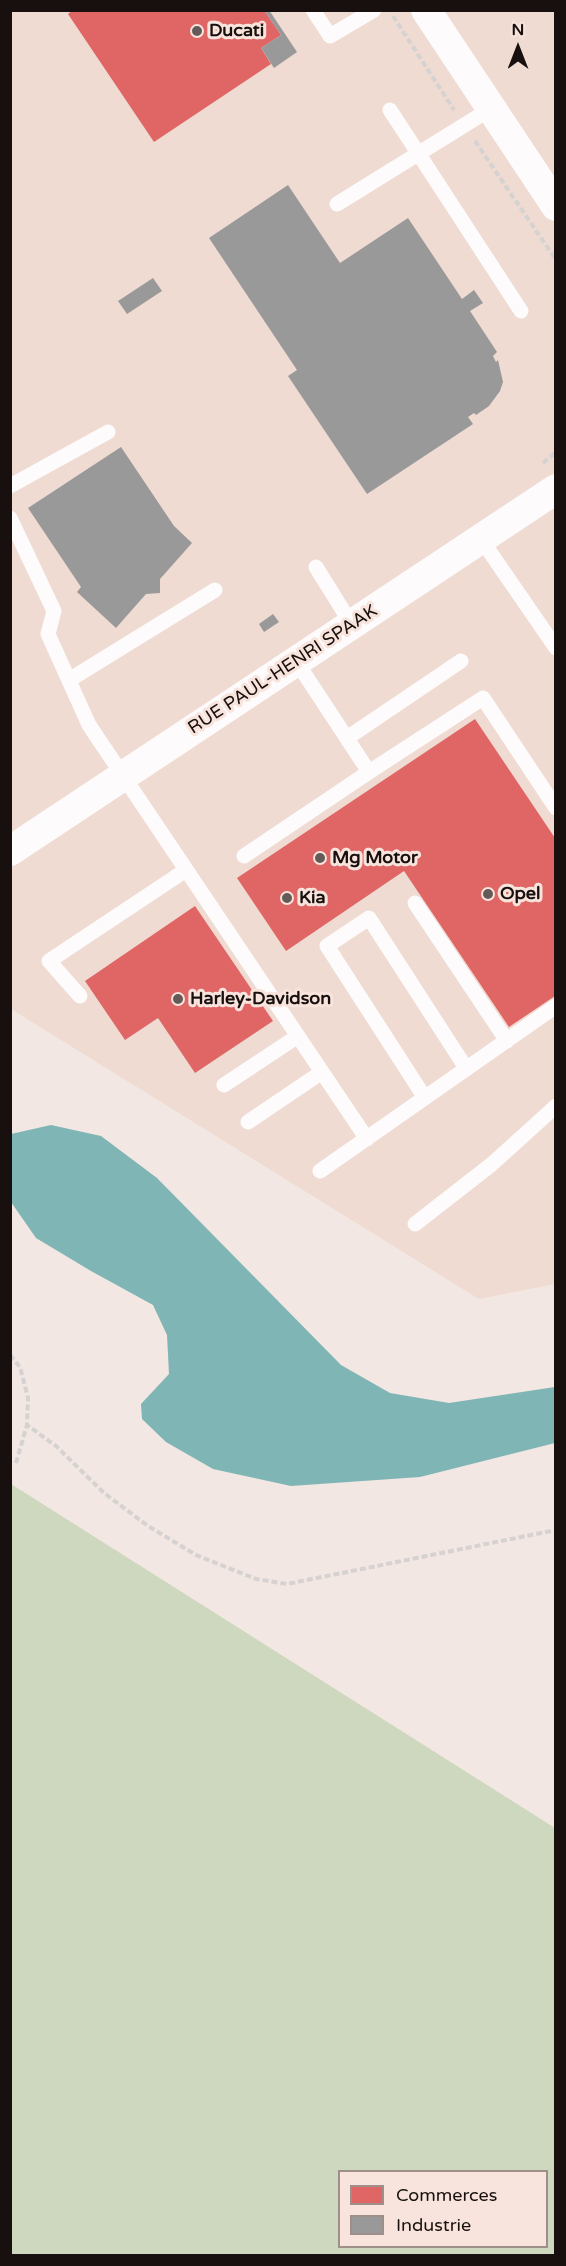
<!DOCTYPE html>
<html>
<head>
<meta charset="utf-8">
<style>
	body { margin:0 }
	#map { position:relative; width:566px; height:2266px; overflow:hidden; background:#f2e7e2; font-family:"Varela Round",sans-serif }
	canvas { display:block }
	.frame { position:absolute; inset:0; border:12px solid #17100e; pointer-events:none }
	.legend { position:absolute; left:338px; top:2170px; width:210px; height:78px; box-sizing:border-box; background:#f8e4dc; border:2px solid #9e8f8a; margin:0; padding:8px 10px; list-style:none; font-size:18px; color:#17100e }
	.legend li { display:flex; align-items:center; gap:12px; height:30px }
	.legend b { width:30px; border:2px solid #9e8f8a }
	.north { position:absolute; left:488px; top:18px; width:60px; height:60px; -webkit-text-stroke:4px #f8e4dc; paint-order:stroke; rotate:0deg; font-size:16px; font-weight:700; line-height:24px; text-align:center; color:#17100e }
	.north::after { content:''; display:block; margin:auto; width:21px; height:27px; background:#17100e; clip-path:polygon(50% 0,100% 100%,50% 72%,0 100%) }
</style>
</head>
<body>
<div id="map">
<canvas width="566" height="2266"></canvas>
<div class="frame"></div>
<ul class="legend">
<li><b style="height:16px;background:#e06666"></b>Commerces</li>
<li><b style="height:16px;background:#999"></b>Industrie</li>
</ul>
<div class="north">N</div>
</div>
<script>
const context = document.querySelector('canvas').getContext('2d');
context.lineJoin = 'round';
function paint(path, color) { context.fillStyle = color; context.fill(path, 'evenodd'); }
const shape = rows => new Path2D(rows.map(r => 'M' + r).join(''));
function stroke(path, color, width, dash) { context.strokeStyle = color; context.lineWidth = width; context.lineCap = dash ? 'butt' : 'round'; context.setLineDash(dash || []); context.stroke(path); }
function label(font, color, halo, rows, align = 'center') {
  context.font = font + ' "Varela Round",sans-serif'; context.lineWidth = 6; context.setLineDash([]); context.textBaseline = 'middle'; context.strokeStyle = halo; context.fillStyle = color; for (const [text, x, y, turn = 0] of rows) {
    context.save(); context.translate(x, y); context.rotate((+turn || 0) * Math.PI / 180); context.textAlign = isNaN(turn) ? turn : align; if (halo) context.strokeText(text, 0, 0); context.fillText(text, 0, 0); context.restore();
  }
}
const built = shape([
	[10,11,555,11,555,1284,479,1299,11,1009]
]);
const green = shape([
	[11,1484,555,1828,555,2255,11,2255],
	[340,2172,546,2172,546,2246,340,2246]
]);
const water = shape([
	[51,1125,101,1136,157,1178,341,1365,390,1393,449,1403,555,1387,555,1443,420,1477,291,1486,213,1469,166,1442,142,1419,141,1404,169,1374,167,1335,153,1305,91,1271,36,1238,11,1202,11,1134]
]);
const shops = shape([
	[73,10,264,10,281,35,261,48,271,64,154,142,68,14],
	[475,719,555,838,555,996,509,1027,404,871,286,951,237,878],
	[195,906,273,1021,195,1073,158,1018,125,1040,85,981]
]);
const industry = shape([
	[264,10,269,10,297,52,274,68,261,48,281,35],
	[288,185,340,263,408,218,462,299,474,290,483,303,470,311,497,352,493,356,496,362,498,360,503,382,500,391,489,406,476,415,474,413,468,417,473,424,367,494,288,376,297,370,209,238],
	[153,278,162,291,127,314,118,301],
	[121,447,174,526,192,543,160,579,160,593,146,594,116,628,77,592,81,587,28,508],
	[273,614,279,622,264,632,259,624]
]);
const path = shape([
	[393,16,454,110],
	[475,141,556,260],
	[543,463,556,452],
	[10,1355,20,1367,28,1398,27,1425,56,1446,104,1493,148,1526,196,1555,256,1579,287,1584,556,1530],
	[16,1463,27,1425]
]);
const lane = shape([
	[313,10,330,36,374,10],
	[390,110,521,311],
	[337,204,492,108],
	[10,486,108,432],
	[10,518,54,611,48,634,89,725,367,1139],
	[481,539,556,648],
	[316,567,352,625],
	[296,661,369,772,483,698,556,808],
	[69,680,215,590],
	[347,738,461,661],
	[244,856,369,772],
	[415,903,507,1041],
	[80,996,49,961,186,870],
	[224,1085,298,1036],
	[425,1098,327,946,369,918,466,1068],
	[248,1122,322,1072],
	[320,1171,556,1006],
	[415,1224,492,1164,556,1106]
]);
const street = shape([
	[426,10,556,206],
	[10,851,556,489]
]);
const markers = [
	[197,31,6,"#645b58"],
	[320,858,6,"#645b58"],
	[488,894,6,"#645b58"],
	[287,898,6,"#645b58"],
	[178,999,6,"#645b58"]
];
const poiNames = [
	["Ducati",209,31],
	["Mg Motor",332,858],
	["Opel",500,894],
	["Kia",299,898],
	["Harley-Davidson",190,999]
];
const streetNames = [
	["RUE PAUL-HENRI SPAAK",283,670,-33]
];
paint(built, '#efdbd2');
paint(green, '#ced8be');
paint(water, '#7fb5b5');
paint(shops, '#e06666');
paint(industry, '#999');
stroke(path, '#d5d2d1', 4, [6, 3]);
stroke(lane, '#fdfbfb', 15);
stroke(street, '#fdfbfb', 30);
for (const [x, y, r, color] of markers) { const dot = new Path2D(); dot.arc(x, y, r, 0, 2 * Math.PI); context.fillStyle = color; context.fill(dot); stroke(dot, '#f8e4dc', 2); }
label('bold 18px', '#17100e', '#f8e4dc', poiNames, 'left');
label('18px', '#17100e', '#f8e4dc', streetNames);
</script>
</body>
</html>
